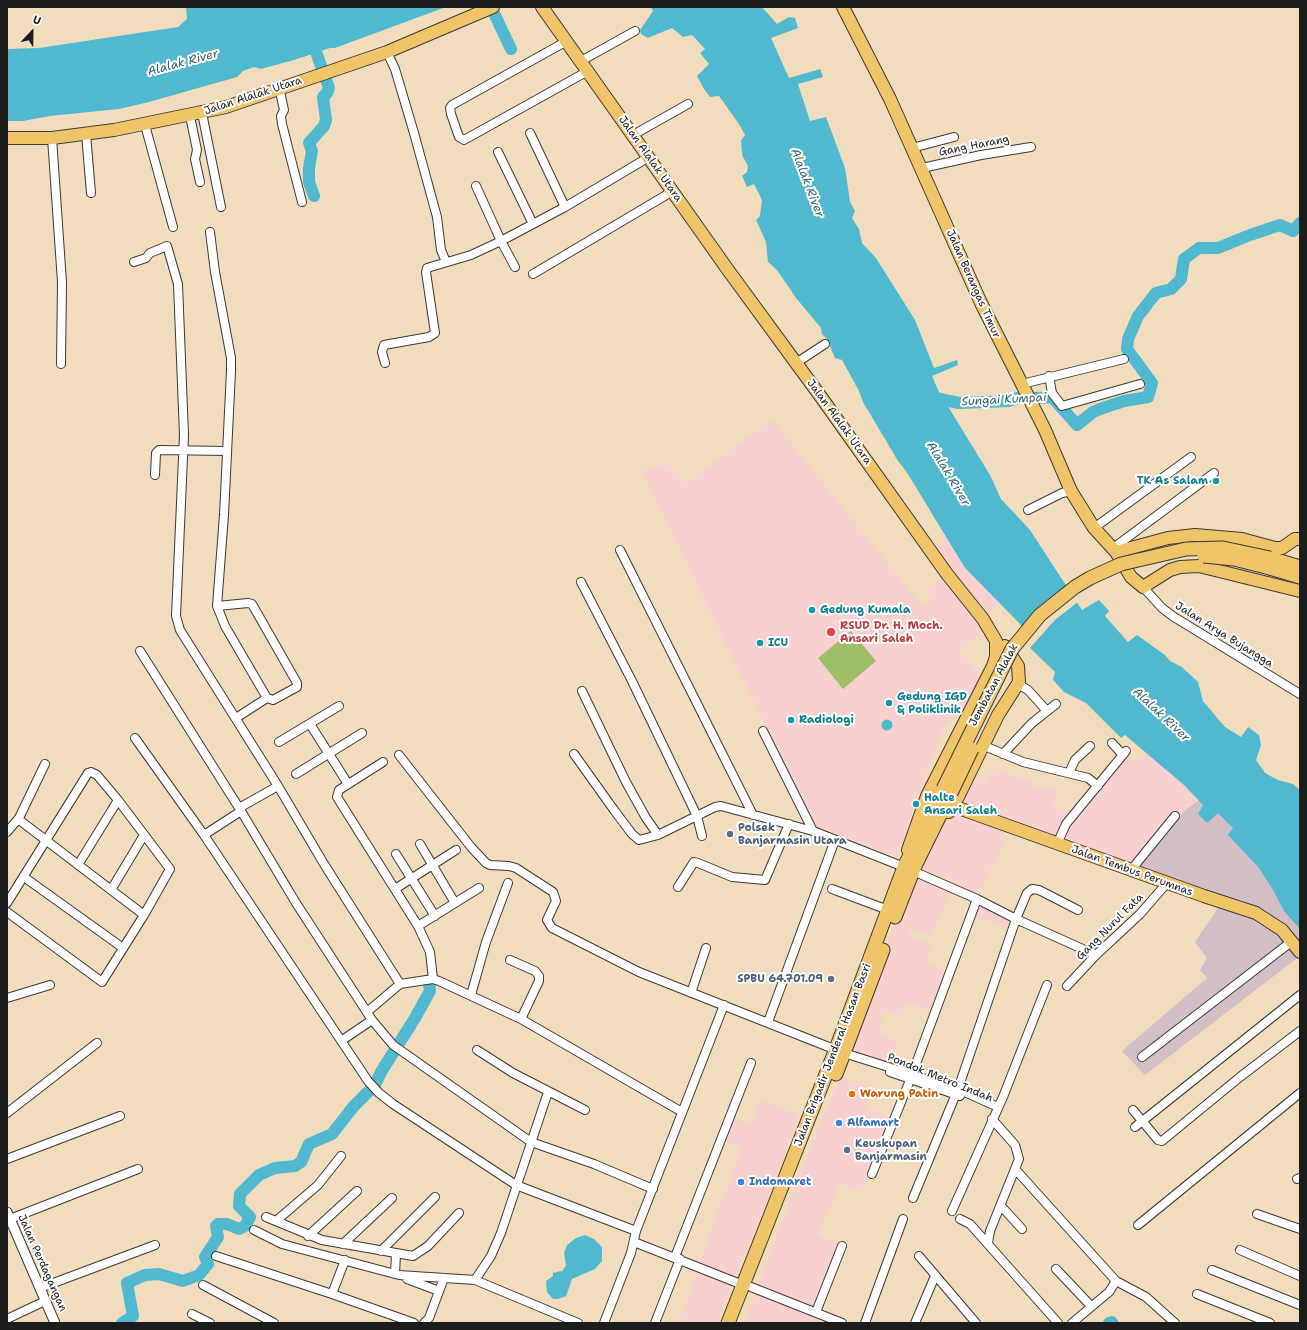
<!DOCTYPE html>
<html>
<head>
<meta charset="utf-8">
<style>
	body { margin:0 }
	#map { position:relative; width:1307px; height:1330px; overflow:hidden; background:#f1ddbe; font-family:"Shantell Sans",sans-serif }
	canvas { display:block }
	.frame { position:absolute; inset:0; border:8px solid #1c1c1c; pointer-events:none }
	.north { position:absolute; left:12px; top:12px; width:40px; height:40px; -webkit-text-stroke:3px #fff; paint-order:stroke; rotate:22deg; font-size:11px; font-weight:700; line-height:16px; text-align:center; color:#1c1c1c }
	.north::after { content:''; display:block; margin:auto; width:14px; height:18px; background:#1c1c1c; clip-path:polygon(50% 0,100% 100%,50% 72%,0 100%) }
</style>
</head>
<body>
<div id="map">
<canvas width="1307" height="1330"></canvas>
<div class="frame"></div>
<div class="north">U</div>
</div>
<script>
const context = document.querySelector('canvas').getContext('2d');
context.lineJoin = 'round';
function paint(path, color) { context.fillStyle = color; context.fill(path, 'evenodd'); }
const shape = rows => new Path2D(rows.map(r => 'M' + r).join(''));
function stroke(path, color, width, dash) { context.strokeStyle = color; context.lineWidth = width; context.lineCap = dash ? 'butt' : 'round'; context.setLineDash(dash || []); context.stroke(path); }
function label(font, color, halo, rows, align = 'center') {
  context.font = font + ' "Shantell Sans",sans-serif'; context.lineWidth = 4; context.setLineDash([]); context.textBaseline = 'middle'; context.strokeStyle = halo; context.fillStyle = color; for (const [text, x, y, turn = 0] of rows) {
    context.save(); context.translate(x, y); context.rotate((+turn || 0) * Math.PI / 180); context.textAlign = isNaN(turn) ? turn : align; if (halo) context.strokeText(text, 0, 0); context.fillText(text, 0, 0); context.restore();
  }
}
const built = shape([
	[772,420,922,606,932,599,925,590,947,576,987,627,960,650,947,636,982,679,968,703,942,729,896,856,815,826,642,471,667,464,686,484],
	[953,532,1003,599,988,613,959,579,935,546],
	[1151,749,1201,799,1184,811,1134,866,1062,839,1061,836,1126,753,1135,763],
	[992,768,1015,777,1032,780,1031,786,1057,790,1057,794,1052,805,1070,814,1058,834,1056,836,957,799,969,771,987,782],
	[950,806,1007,831,994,866,988,871,978,896,954,885,955,881,920,868],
	[914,873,953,885,932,936,911,928,909,936,933,945,926,964,945,971,931,1009,906,1003,901,1016,884,1011,880,1033,896,1041,888,1065,851,1049,882,956],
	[977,903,1013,916,1009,930,972,914],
	[841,1077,873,1089,866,1109,890,1118,862,1192,840,1183,818,1235,840,1244,817,1304,813,1306,759,1286,759,1284,813,1141],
	[761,1100,799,1115,761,1216,735,1276,733,1277,699,1263,742,1148,722,1139,732,1117,751,1125],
	[698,1270,730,1282,731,1287,717,1323,679,1323],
	[756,1294,812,1313,820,1318,818,1323,743,1323]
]);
const industrial = shape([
	[1201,799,1212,800,1300,900,1300,942,1280,921,1241,900,1198,889,1134,866,1184,811],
	[1221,900,1276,925,1300,956,1145,1075,1122,1051,1207,978,1200,970,1207,958,1195,942,1216,911]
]);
const green = shape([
	[851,631,876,661,843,689,818,658]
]);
const water = shape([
	[186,7,446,7,335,48,330,48,294,60,261,69,254,67,243,71,237,77,149,102,119,109,50,116,23,121,7,121,7,49,39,48,178,27,187,19],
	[651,7,762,7,777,24,789,17,795,18,798,28,771,38,789,78,820,69,823,77,798,84,810,121,826,117,845,168,850,202,855,211,852,218,859,229,862,243,876,258,915,320,934,368,957,360,958,365,932,376,938,390,990,475,1001,499,1030,530,1082,610,1099,600,1109,611,1105,616,1128,642,1137,635,1165,655,1170,661,1182,667,1198,682,1203,701,1225,727,1241,737,1248,727,1259,735,1261,745,1256,760,1265,773,1278,780,1293,784,1300,790,1300,929,1284,911,1273,890,1259,868,1228,835,1233,828,1218,813,1207,823,1198,814,1203,805,1184,785,1125,735,1121,738,1086,703,1064,692,1053,680,1055,672,1031,649,1021,625,965,568,906,471,898,461,863,402,859,391,842,360,835,358,827,339,822,334,821,328,796,298,777,270,768,262,766,242,756,220,760,216,762,200,754,184,747,187,742,176,747,172,748,166,742,155,741,141,745,135,739,124,719,96,710,97,704,89,697,76,709,64,700,53,705,49,692,35,683,37,672,28,648,38,641,34,640,30,653,11],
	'881.5 725a5.5 5.5 0 1 1 11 0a5.5 5.5 0 1 1-11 0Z',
	[585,1235,594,1239,602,1247,602,1261,595,1269,572,1279,566,1296,558,1299,553,1299,547,1292,546,1281,553,1276,553,1273,561,1271,562,1272,566,1265,564,1253,567,1245,576,1238]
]);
const pier = shape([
	[1068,585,1079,601,1055,620,1029,649,1020,628,1041,605]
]);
const river = shape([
	[491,7,511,49],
	[311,38,329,88,327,93,323,97,326,120,324,126,309,143,312,151,309,168,309,182,314,196],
	[930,397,959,403,1009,401,1021,397,1039,398,1052,397,1077,425,1093,412,1100,409,1124,401,1148,397,1152,383,1127,349,1128,339,1138,316,1156,293,1171,289,1181,279,1184,259,1199,248,1218,248,1250,235,1280,225,1293,231,1300,223],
	[122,1323,133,1316,127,1283,145,1275,159,1274,183,1281,199,1275,208,1264,205,1257,218,1237,216,1226,218,1224,227,1224,239,1229,245,1226,250,1217,239,1206,240,1194,259,1175,275,1168,295,1166,301,1162,309,1144,332,1134,353,1107,375,1085,381,1072,415,1018,430,991,429,984],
	[1109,1323,1112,1322]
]);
const minor = shape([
	[567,41,452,105,450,108,451,114,459,137,464,140,588,71],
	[387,52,395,69,414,133,437,217,441,250,446,262],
	[581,61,635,31],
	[279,87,284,110,281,116,282,124,302,202],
	[202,113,221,207],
	[190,116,197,150,195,159,200,182],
	[145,125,173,227],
	[530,133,565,207],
	[86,134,91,193],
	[633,135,688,104],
	[52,138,62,282,61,364],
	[912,148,954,137],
	[498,152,533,224],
	[922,168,981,155,1031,147],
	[476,186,501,241,515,267],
	[210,232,215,272,231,358,231,371,224,515,217,606,225,626,267,698,273,700,297,687,297,683,252,604,248,603,217,606],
	[134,262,146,258,150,253,167,246,178,284,184,435,176,616,180,630,278,786,324,864,400,984],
	[533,274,673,191],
	[385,363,382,352,384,345,429,337,435,333,426,272,427,268,471,255,501,241,565,207,649,157],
	[796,363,825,344],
	[1049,376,1052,393,1062,406,1140,384],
	[1022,384,1124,359],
	[155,475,156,453,159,450,227,451],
	[1028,510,1062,493,1071,491],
	[1094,528,1191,457],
	[1112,549,1214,473],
	[620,550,753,815],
	[581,582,632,681,697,816,702,836],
	[1143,587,1162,608,1174,617,1300,694],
	[140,651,241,811,204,835],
	[1018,684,1028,690,1047,711],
	[582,691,626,782,646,818,658,835],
	[236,718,267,698],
	[310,724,348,784],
	[763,731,813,831],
	[135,738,204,835,368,1081,379,1093,393,1104,516,1185,636,1231],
	[279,742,339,706],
	[1112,743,1123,755],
	[982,745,1023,762,1088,778,1098,786],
	[574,754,614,810,632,834,639,840,658,835,715,807,721,806,813,831,904,867],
	[1003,754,1032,723,1056,704],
	[399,755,471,847,486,863,490,865,509,866,516,868,553,892,556,901,547,920,552,928,639,972,844,1053,958,1089,998,1107],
	[383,762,339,790,337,797,418,926,430,952,433,979],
	[1069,773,1075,760,1090,746],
	[296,774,362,733],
	[239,808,278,786],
	[241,811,296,903,372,1020,393,1045,531,1142,594,1164,653,1189],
	[18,819,144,915],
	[7,832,19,818,45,764],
	[420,844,455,903],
	[1057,844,1066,824,1126,751],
	[396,854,435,916],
	[78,865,118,800],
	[1131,870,1175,816],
	[913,871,977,899,1016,919,1096,955],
	[24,877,123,948],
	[678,887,694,862,698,863,732,877,765,880,789,824],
	[395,889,456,850],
	[832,889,888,910],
	[111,890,144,835],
	[7,903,88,773,91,772,97,775,118,800,170,869,144,915,102,982,7,912],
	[418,926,479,888],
	[510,960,535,971,539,976,539,981,521,1019],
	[1067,986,1096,955,1140,914,1167,883],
	[691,993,706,948],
	[471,995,486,942,508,883],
	[7,998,50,985],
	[367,1012,400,984,433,979,439,981,521,1019,682,1112],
	[768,1022,835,840],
	[341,1041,372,1020],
	[477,1050,513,1073,585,1110],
	[1142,1057,1291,942],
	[890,1072,960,1096],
	[1133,1110,1158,1140,1162,1141,1240,1077,1300,1031],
	[7,1113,97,1043],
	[1135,1127,1300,995],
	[7,1159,120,1116],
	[1016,1170,1116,1281,1146,1297,1175,1323],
	[872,1174,910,1080,977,899],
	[1297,1179,1300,1178],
	[913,1198,958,1089,1016,919,1027,893,1032,889,1039,890,1078,910],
	[1001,1206,1022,1229],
	[952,1211,1003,1097,1047,985],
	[1257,1214,1300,1229],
	[266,1217,322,1240,413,1256,428,1246,459,1213],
	[10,1219,138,1169],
	[960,1219,970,1224,1058,1323],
	[276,1221,318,1185,341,1156],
	[1138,1225,1300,1093],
	[254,1230,282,1244,399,1275,475,1280,578,1323],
	[308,1236,357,1191],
	[634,1242,743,1285],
	[988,1243,990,1231,1019,1159,1015,1145,992,1119],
	[343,1244,392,1198],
	[1240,1250,1300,1276],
	[381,1251,435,1197],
	[216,1256,332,1294],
	[919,1256,976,1323],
	[675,1257,751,1063],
	[345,1260,332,1294,414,1323],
	[1056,1269,1091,1306],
	[1212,1270,1300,1305],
	[395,1274,396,1254],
	[407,1279,439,1291],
	[475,1280,491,1256,501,1233,548,1092],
	[203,1285,274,1323],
	[751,1287,842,1323],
	[40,1288,155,1245],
	[1197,1294,1270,1323],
	[816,1312,842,1246],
	[192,1314,210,1323],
	[7,1319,45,1301],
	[424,1323,429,1318,444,1278],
	[604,1323,631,1253,636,1231,724,1005],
	[655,1323,680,1259],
	[865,1323,903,1219],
	[915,1323,935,1276],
	[1072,1323,1109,1292,1116,1281]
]);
const tertiary = shape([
	[7,1212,55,1323]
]);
const primary = shape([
	[542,7,728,270,821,397,947,574,983,619,996,641,996,657,993,666,927,796,908,850],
	[843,7,890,99,981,303,1045,430,1071,491,1094,528,1116,552,1131,577,1143,587,1170,570,1180,567,1199,566,1300,591],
	[7,138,52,138,114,130,226,107,387,52,493,7],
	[1116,552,1168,538,1195,535,1242,539,1275,548,1282,548,1295,539,1300,539],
	[953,806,1204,896,1256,913,1282,930,1300,952],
	[949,812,958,797,998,715,1019,682,1018,666,1005,646]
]);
const trunk = shape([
	[1270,558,1300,567],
	[1266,567,1300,577],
	[895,917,915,866,951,793],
	[836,1074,883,950],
	[728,1323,836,1049,904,867,943,789]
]);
const trunkBridge = shape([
	[1204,556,1234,559,1266,567],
	[943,789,1012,649,1040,615,1075,587,1090,578,1121,564,1186,549,1223,548,1270,558],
	[951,793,972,749]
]);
const markers = [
	[1216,481,4,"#0f9aa8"],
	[812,610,4,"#0f9aa8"],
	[831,632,5,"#e0444e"],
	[760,643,4,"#0f9aa8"],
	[889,703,4,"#0f9aa8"],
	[791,720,4,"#0f9aa8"],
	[916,804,4,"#0f9aa8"],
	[730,834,4,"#5c6f8a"],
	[831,979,4,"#5c6f8a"],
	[852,1094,4,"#e8710a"],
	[839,1123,4,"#3f7fe0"],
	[847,1150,4,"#5c6f8a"],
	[741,1182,4,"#3f7fe0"]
];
const streetNames = [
	["Jalan Alalak Utara",253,96,-18],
	["Gang Harang",974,146,-11],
	["Jalan Alalak Utara",650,159,55],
	["Jalan Berangas Timur",973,284,66],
	["Jalan Alalak Utara",839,422,54],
	["Jalan Arya Bujangga",1224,635,32],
	["Jembatan Alalak",994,685,-62],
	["Jalan Tembus Perumnas",1132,871,20],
	["Gang Nurul Fata",1110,927,-45],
	["Jalan Brigadir Jenderal Hasan Basri",833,1055,-69],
	["Pondok Metro Indah",940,1078,22],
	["Jalan Perdagangan",42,1263,66]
];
const cultureNames = [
	["TK As Salam",1208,481,"right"],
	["Gedung Kumala",820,610],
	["ICU",768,643],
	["Gedung IGD",897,697],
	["& Poliklinik",897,710],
	["Radiologi",799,720],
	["Halte",924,798],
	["Ansari Saleh",924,811]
];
const healthNames = [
	["RSUD Dr. H. Moch.",840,626],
	["Ansari Saleh",840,639]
];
const serviceNames = [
	["Polsek",738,828],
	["Banjarmasin Utara",738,841],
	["SPBU 64.701.09",823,979,"right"],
	["Keuskupan",855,1144],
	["Banjarmasin",855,1157]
];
const foodNames = [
	["Warung Patin",860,1094]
];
const shopNames = [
	["Alfamart",847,1123],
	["Indomaret",749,1182]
];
const waterNames = [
	["Alalak River",183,63,-15],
	["Alalak River",807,183,69],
	["Sungai Kumpai",1004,400,-3],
	["Alalak River",948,474,59],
	["Alalak River",1161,715,43]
];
paint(built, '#f7d0cf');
paint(industrial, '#d2bec5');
paint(green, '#9fbf67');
paint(water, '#51b9cf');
paint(pier, '#f1ddbe');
stroke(river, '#51b9cf', 12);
stroke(minor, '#3c3934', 10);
stroke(tertiary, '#3c3934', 11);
stroke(primary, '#3c3934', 14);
stroke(trunk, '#3c3934', 15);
stroke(minor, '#fff', 8);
stroke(tertiary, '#fff', 9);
stroke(primary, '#f0c469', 12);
stroke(trunk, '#f0c469', 13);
stroke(trunkBridge, '#3c3934', 15, []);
stroke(trunkBridge, '#f0c469', 13);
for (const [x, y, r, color] of markers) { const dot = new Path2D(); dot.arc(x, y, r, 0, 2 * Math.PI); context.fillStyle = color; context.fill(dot); stroke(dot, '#fff', 1.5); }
label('11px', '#1c1c1c', '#fff', streetNames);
label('bold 11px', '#0d838f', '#fff', cultureNames, 'left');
label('bold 11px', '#be3a42', '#fff', healthNames, 'left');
label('bold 11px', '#4e5e75', '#fff', serviceNames, 'left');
label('bold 11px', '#c56008', '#fff', foodNames, 'left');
label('bold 11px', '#366cbe', '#fff', shopNames, 'left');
label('italic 12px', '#34636d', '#fff', waterNames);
</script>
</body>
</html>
